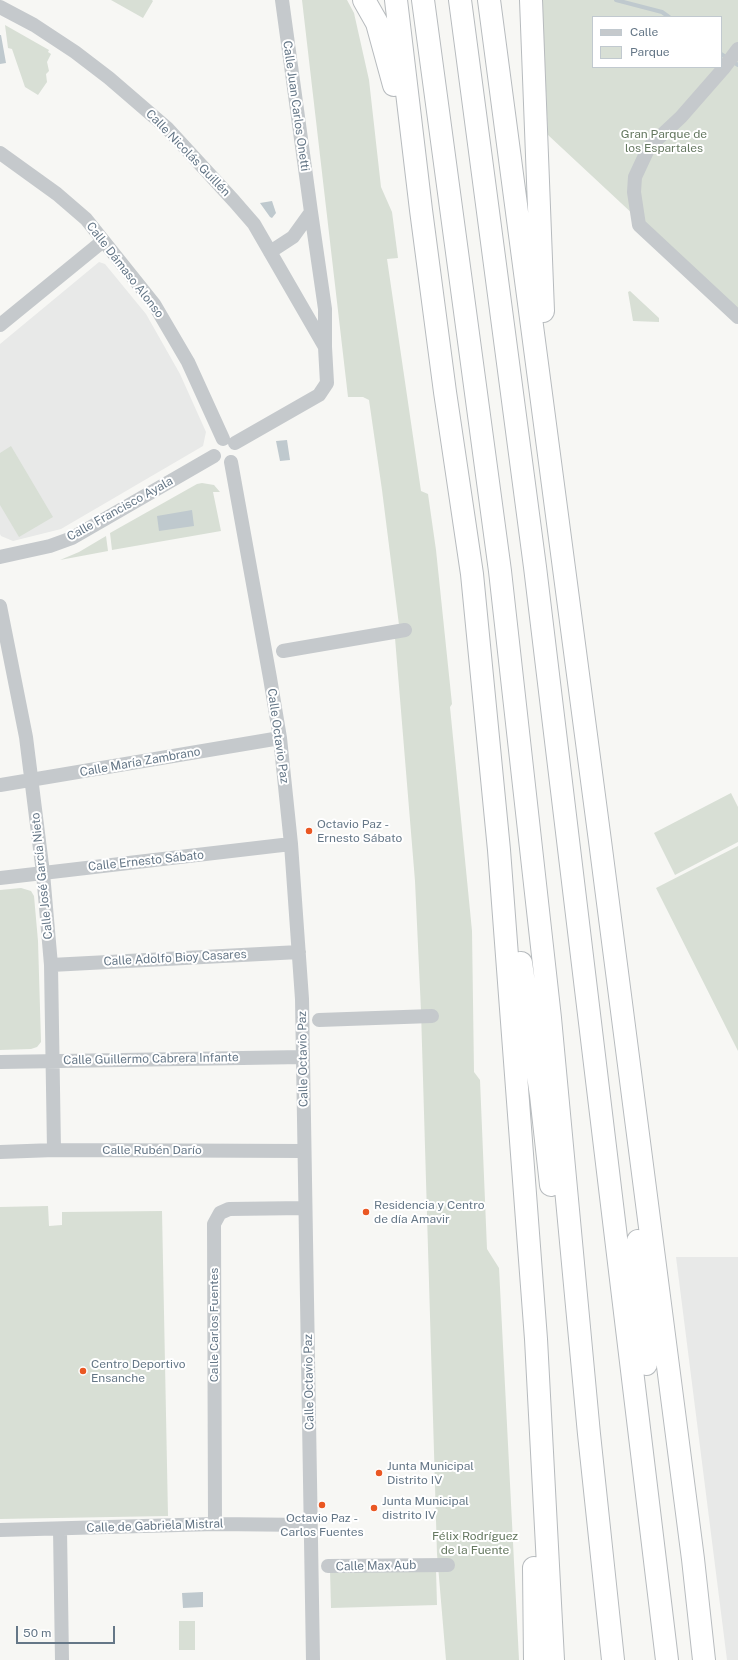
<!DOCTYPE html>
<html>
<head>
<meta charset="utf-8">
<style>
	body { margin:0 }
	#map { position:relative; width:738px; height:1660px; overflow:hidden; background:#f7f7f4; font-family:"Public Sans",sans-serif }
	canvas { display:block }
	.legend { position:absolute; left:592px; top:16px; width:130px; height:52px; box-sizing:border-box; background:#fff; border:1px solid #c1c9cf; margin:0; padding:5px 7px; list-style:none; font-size:12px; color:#657787 }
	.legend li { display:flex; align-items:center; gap:8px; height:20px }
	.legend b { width:20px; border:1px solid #c1c9cf }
	.scale { position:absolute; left:16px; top:1626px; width:99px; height:18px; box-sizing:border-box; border:2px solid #657787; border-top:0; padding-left:5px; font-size:12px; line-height:14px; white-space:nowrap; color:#657787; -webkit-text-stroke:3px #fff; paint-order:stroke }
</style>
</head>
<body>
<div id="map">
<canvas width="738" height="1660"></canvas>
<ul class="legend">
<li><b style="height:5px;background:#c5c9cc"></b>Calle</li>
<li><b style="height:11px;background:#d8dfd5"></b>Parque</li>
</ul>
<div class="scale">50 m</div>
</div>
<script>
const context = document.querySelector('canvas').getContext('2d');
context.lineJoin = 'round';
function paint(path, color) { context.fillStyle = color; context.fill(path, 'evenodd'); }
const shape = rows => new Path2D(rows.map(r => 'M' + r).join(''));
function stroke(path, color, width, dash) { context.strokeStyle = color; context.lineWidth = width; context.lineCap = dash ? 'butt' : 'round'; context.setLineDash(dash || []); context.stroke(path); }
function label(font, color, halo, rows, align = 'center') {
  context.font = font + ' "Public Sans",sans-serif'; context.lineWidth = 4; context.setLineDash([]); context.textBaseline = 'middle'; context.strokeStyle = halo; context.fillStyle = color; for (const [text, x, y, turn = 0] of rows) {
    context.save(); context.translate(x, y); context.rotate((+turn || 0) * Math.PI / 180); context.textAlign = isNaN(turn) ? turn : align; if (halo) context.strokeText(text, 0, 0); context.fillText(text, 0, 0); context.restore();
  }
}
const built = shape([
	[99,262,105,264,146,314,180,374,206,432,203,446,61,529,13,541,1,536,0,534,0,344],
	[676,1257,738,1257,738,1660,727,1660]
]);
const green = shape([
	[111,0,152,0,153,1,143,18],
	[302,0,347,0,354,13,369,80,381,187,392,212,398,258,387,259,421,491,428,494,436,550,452,704,450,707,472,931,474,1072,480,1080,487,1249,499,1268,519,1660,446,1660,437,1554,421,1011,415,881,395,638,399,625,382,490,369,400,363,397,348,397],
	[542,0,738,0,738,312,548,135],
	[593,17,721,17,721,67,593,67],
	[5,25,49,50,48,52,51,54,47,62,49,71,46,74,47,82,38,95,25,87,12,49,8,48],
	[630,291,659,318,659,322,633,321,628,292],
	[11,446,53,517,19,537,0,505,0,453],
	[202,483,214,485,220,492,213,492,221,531,112,550,110,533,197,484],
	[106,536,108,551,60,560,79,552],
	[731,793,738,807,738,842,675,875,654,833],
	[738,846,738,1051,656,888],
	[21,888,31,891,34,896,38,941,41,1042,37,1047,31,1049,0,1050,0,890],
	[48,1206,49,1226,62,1225,62,1212,162,1211,168,1516,0,1519,0,1207],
	[436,1569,437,1605,331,1608,330,1570],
	[179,1621,195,1621,195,1650,179,1650]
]);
const water = shape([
	[0,35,1,35,6,63,0,64],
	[272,201,276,213,272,218,270,217,260,203],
	[287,440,290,460,280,461,276,441],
	[192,510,194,526,159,531,157,516],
	[203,1592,203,1607,183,1608,182,1593]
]);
const stream = shape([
	[616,0,662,12,669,17],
	[721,54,738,65]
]);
const street = shape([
	[0,7,34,25,75,52,109,78,167,128,234,201,254,224,325,347],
	[738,49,723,69,681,117,649,147,635,177,634,192,639,225,738,317],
	[0,153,57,194,86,219,154,304,188,362,223,439],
	[270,252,293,237,311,212,282,0],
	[0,325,103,241],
	[235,443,319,395,327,383,325,347,325,309,311,212],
	[231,462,270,678,280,738,291,844,302,999,313,1660],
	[0,557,50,546,72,538,214,456],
	[0,606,26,737,43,873,51,965,54,1150],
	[283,651,405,630],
	[0,785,280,738],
	[0,878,291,844],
	[51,965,299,952],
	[319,1020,432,1016],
	[0,1062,303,1057],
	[0,1152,54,1150,304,1151],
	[215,1524,214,1224,220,1213,229,1209,305,1208],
	[60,1529,62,1660],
	[0,1530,215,1524,310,1525],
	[328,1566,448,1565]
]);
const highway = shape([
	[364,0,377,23,394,85],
	[396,0,421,210,445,392,472,574,499,850,536,1339,553,1660],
	[423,0,500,571,550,1018,589,1434,613,1660],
	[460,0,535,567,667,1660],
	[489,0,600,841,693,1559,704,1660],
	[531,0,543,311],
	[521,963,541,1095,551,1185],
	[638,1241,646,1364],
	[534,1568,535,1660]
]);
const markers = [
	[309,831,4,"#ea5722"],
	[366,1212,4,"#ea5722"],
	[83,1371,4,"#ea5722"],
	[379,1473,4,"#ea5722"],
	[322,1505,4,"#ea5722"],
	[374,1508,4,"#ea5722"]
];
const streetNames = [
	["Calle Juan Carlos Onetti",296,106,82],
	["Calle Nicolás Guillén",188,153,46],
	["Calle Dámaso Alonso",125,270,52],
	["Calle Francisco Ayala",120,509,-29],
	["Calle Octavio Paz",278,736,82],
	["Calle María Zambrano",140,762,-10],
	["Calle Ernesto Sábato",146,861,-6],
	["Calle José García Nieto",42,876,-96],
	["Calle Adolfo Bioy Casares",175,958,-3],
	["Calle Guillermo Cabrera Infante",151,1059,-1],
	["Calle Octavio Paz",303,1059,-91],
	["Calle Rubén Darío",152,1150],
	["Calle Carlos Fuentes",214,1325,-90],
	["Calle Octavio Paz",309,1382,-91],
	["Calle de Gabriela Mistral",155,1526,-2],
	["Calle Max Aub",376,1566,-1]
];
const parkNames = [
	["Gran Parque de",664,134],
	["los Espartales",664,148],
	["Félix Rodríguez",475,1536],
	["de la Fuente",475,1550]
];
const poiNames = [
	["Octavio Paz -",317,824],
	["Ernesto Sábato",317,838],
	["Residencia y Centro",374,1205],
	["de día Amavir",374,1219],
	["Centro Deportivo",91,1364],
	["Ensanche",91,1378],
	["Junta Municipal",387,1466],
	["Distrito IV",387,1480],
	["Junta Municipal",382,1501],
	["distrito IV",382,1515],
	["Octavio Paz -",322,1518,"center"],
	["Carlos Fuentes",322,1532,"center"]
];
paint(built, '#e8e9e8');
paint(green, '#d8dfd5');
paint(water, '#bfc9ce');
stroke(stream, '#bfc9ce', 4);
stroke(highway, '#b7bbbe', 24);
stroke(street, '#c5c9cc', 14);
stroke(highway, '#fff', 22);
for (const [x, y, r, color] of markers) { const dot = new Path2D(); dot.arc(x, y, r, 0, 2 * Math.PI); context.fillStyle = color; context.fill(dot); stroke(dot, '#fff', 1.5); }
label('12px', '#657787', '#fff', streetNames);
label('12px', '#657860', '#fff', parkNames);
label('12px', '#657787', '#fff', poiNames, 'left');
</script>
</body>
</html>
